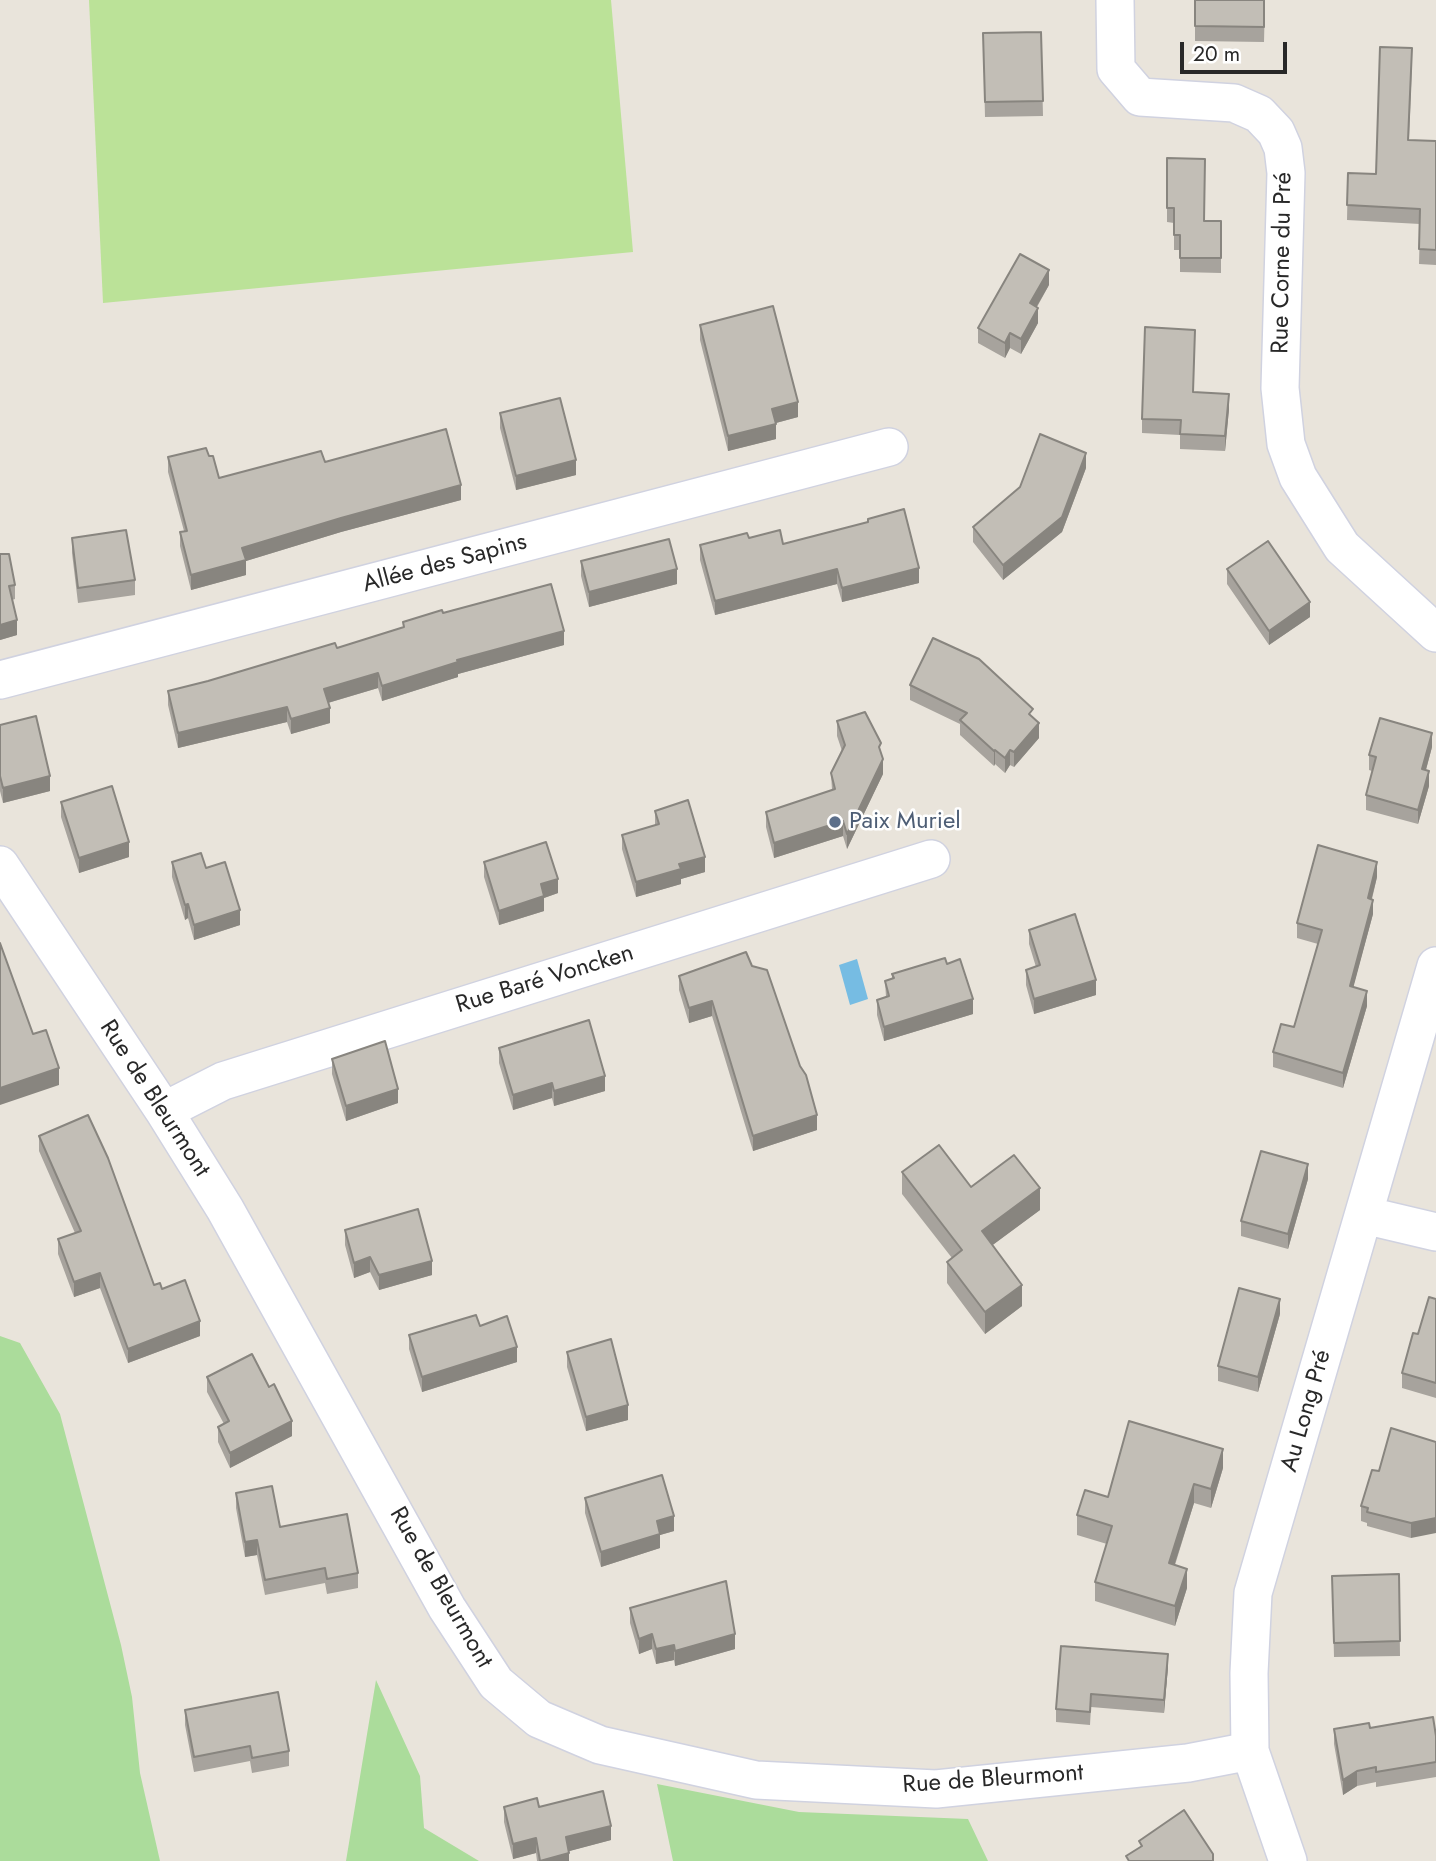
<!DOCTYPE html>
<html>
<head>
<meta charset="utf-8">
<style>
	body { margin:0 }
	#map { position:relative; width:1436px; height:1861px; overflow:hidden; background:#e9e4db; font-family:Jost,sans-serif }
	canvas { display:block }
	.scale { position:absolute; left:1180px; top:42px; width:107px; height:32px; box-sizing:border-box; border:4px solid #282828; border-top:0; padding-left:9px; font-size:21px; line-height:24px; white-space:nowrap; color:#282828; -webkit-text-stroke:5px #fff; paint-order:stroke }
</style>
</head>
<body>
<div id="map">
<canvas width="1436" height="1861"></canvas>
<div class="scale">20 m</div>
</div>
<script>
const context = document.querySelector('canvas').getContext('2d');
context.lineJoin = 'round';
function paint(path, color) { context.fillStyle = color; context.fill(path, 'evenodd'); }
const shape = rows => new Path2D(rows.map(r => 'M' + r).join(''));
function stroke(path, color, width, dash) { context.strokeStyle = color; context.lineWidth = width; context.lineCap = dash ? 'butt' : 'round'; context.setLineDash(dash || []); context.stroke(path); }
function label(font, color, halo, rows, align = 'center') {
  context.font = font + ' Jost,sans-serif'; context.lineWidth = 5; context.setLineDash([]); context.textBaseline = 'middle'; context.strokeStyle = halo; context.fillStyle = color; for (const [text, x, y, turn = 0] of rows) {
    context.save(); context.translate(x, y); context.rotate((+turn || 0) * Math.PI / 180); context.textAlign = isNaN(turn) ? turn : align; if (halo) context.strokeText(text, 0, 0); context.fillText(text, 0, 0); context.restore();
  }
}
const green = shape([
	[0,1336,20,1343,60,1414,121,1645,132,1697,140,1773,160,1861,0,1861],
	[376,1680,420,1776,424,1828,479,1861,346,1861],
	[657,1784,799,1812,968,1819,988,1861,673,1861]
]);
const pitch = shape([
	[89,0,611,0,633,252,103,303]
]);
const water = shape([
	[857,959,868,999,850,1005,839,965]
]);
const minor = shape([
	[1115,0,1116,69,1140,97,1234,103,1259,114,1276,132,1283,148,1286,173,1280,388,1286,444,1298,477,1342,547,1436,633],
	[0,680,889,447],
	[0,865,164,1111,225,1209,447,1608,496,1683,539,1719,600,1745,756,1780,936,1789,1188,1763,1250,1751],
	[164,1111,223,1081,931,859],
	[1364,1215,1436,1232],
	[1288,1861,1250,1751,1249,1673,1253,1593,1436,966]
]);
const wall = shape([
	[1195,0,1265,0,1264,42,1195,41],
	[1041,32,1043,116,985,117,983,33],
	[1412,63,1409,140,1436,141,1436,265,1419,264,1420,224,1347,220,1348,173,1376,174],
	[1167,158,1204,221,1221,221,1221,273,1180,272,1180,250,1174,250,1174,223,1167,222],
	[1049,285,1037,307,1038,323,1021,354,1010,348,1005,358,978,343,978,328],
	[700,325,798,417,776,423,776,439,728,451,700,340],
	[1193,392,1229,409,1225,451,1180,449,1180,435,1142,433,1142,419],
	[500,413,576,475,516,490,500,428],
	[209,456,219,478,325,462,461,500,341,532,246,561,246,575,191,590,180,546,180,532,184,531,168,472,168,457],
	[1086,468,1062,532,1003,580,973,542,973,527],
	[868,519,919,583,842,602,837,584,715,615,700,560,700,545,749,538,783,544,868,522],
	[72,538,135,580,135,595,78,603,72,553],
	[0,554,15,585,15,599,12,600,17,635,0,640],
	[581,561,677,584,589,607,581,576],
	[1227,569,1310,617,1269,645,1227,584],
	[443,613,564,645,458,674,458,677,382,701,378,688,328,703,330,723,291,734,287,722,178,748,168,705,168,691,337,648,403,627,403,622],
	[910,685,1033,718,1039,738,1014,767,1010,765,1005,773,995,764,994,766,960,735,960,724,910,700],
	[837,721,881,754,883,774,847,849,843,836,774,858,766,827,766,812,832,790,831,773,842,751,837,736],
	[0,725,50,791,3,803,0,791],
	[1432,747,1426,770,1429,786,1418,824,1366,810,1366,795,1372,771,1369,770,1369,755],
	[61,802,129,857,79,873,61,817],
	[655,811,705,872,681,879,681,884,636,897,622,849,622,835,655,825],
	[172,862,206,868,240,925,194,940,188,918,185,920,172,877],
	[484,862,558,893,544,898,544,911,499,925,484,877],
	[1377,877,1372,899,1373,914,1353,987,1367,1006,1343,1088,1273,1067,1273,1052,1294,1027,1318,944,1297,938,1297,923],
	[1029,930,1096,995,1034,1014,1026,985,1026,970,1036,967,1029,944],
	[947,964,973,1014,884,1041,877,1015,877,1000,886,997,885,981,892,979,892,974],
	[752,966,800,1066,817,1130,753,1151,712,1016,689,1023,679,990,679,976],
	[499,1048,605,1091,554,1106,552,1098,513,1110,499,1063],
	[332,1059,398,1103,346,1121,332,1074],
	[39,1136,154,1285,162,1289,200,1336,128,1363,100,1288,74,1297,58,1254,58,1239,75,1233,39,1151],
	[902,1172,971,1187,1040,1210,992,1245,1022,1306,985,1334,947,1283,947,1262,952,1258,902,1194],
	[1308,1179,1288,1249,1241,1236,1241,1221],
	[345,1230,432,1275,379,1290,370,1272,354,1278,345,1245],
	[1436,1299,1436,1398,1402,1388,1402,1373,1418,1334],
	[1280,1314,1258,1392,1218,1381,1218,1366],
	[480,1326,517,1362,422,1392,409,1349,409,1335],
	[567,1352,628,1420,586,1431,567,1367],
	[207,1377,292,1436,230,1468,218,1442,218,1427,224,1424,207,1392],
	[1436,1442,1411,1538,1367,1526,1367,1523,1361,1521,1361,1506,1379,1471],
	[1223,1468,1211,1508,1194,1503,1175,1565,1187,1588,1175,1626,1095,1601,1095,1582,1107,1544,1077,1535,1077,1515,1108,1497],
	[236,1493,280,1527,358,1573,358,1588,327,1594,325,1583,265,1595,257,1555,245,1557,236,1508],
	[585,1498,674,1531,660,1535,660,1548,601,1567,585,1513],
	[1399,1574,1400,1656,1334,1657,1332,1576],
	[630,1608,735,1649,675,1666,674,1660,656,1664,652,1649,639,1654,630,1623],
	[1061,1646,1168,1667,1164,1713,1091,1707,1090,1725,1056,1722,1056,1709],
	[185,1710,289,1751,289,1766,252,1773,250,1761,194,1772,185,1725],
	[1370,1728,1436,1736,1436,1777,1376,1787,1376,1782,1357,1786,1343,1795,1334,1744,1334,1729],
	[504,1807,539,1807,611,1840,569,1851,569,1861,537,1861,536,1853,513,1859,504,1822]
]);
const shadedWall = shape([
	[1049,270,1049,285,1030,318,1030,303],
	[1038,308,1038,323,1021,354,1021,339],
	[1010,333,1010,348,1005,358,1005,343],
	[1229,394,1229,409,1225,451,1225,436],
	[798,402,798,417,772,424,772,409],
	[776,424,776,439,728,451,728,436],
	[1086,453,1086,468,1062,532,1003,580,1003,565],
	[576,460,576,475,516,490,516,476],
	[461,485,461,500,341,532,246,561,246,575,191,590,191,575,242,548,341,518],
	[919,568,919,583,842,602,842,588],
	[677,569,677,584,589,607,589,592],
	[837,569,837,584,715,615,715,601],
	[1310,602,1310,617,1269,645,1269,631],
	[17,620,17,635,0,640,0,625],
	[564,631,564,645,458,674,458,677,382,701,382,686,457,660],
	[378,673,378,688,324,704,324,689],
	[287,707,287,722,178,748,178,733],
	[330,708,330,723,291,734,291,719],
	[1039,723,1039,738,1014,767,1014,752],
	[1432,733,1432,747,1422,784,1422,769],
	[995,750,995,764,994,766,994,751],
	[1010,750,1010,765,1005,773,1005,758],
	[883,759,883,774,847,849,847,834],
	[1429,771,1429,786,1418,824,1418,810],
	[50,776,50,791,3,803,3,788],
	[843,821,843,836,774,858,774,843],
	[129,842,129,857,79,873,79,858],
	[705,857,705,872,681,879,681,884,636,897,636,882,679,864],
	[1377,862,1377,877,1368,913,1368,898],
	[558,879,558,893,544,898,544,911,499,925,499,911,541,884],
	[1373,900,1373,914,1350,1000,1350,986],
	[188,904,188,918,185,920,185,905],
	[240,910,240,925,194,940,194,925],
	[1096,980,1096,995,1034,1014,1034,999],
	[1367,991,1367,1006,1343,1088,1343,1073],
	[973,999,973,1014,884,1041,884,1027],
	[712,1001,712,1016,689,1023,689,1008],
	[59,1068,59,1085,0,1105,0,1088],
	[605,1076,605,1091,554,1106,554,1091],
	[552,1083,552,1098,513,1110,513,1095],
	[398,1089,398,1103,346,1121,346,1106],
	[817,1115,817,1130,753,1151,753,1136],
	[1308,1164,1308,1179,1288,1249,1288,1234],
	[1040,1188,1040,1210,982,1253,982,1231],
	[370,1257,370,1272,354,1278,354,1263],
	[432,1261,432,1275,379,1290,379,1275],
	[100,1273,100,1288,74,1297,74,1282],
	[1022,1285,1022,1306,985,1334,985,1312],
	[1280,1299,1280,1314,1258,1392,1258,1377],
	[200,1321,200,1336,128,1363,128,1349],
	[517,1347,517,1362,422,1392,422,1377],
	[628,1405,628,1420,586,1431,586,1417],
	[292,1421,292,1436,230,1468,230,1453],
	[1223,1449,1223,1468,1211,1508,1211,1489],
	[1194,1484,1194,1503,1169,1582,1169,1563],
	[674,1516,674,1531,660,1535,660,1548,601,1567,601,1552,657,1521],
	[1436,1518,1436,1533,1411,1538,1411,1523],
	[257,1540,257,1555,245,1557,245,1542],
	[1187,1569,1187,1588,1175,1626,1175,1606],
	[652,1634,652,1649,639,1654,639,1639],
	[735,1634,735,1649,675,1666,675,1651],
	[674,1645,674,1660,656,1664,656,1649],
	[1168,1654,1168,1667,1164,1713,1164,1700],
	[1357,1771,1357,1786,1343,1795,1343,1780],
	[611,1826,611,1840,566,1852,566,1837],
	[536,1838,536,1853,513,1859,513,1844],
	[569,1853,569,1861,540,1861]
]);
const building = shape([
	[1195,0,1264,0,1264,27,1195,26,1195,0],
	[1041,32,1043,101,985,102,983,33,1041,32],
	[1380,47,1412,48,1408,140,1436,141,1436,250,1419,249,1420,209,1347,205,1348,173,1376,174,1380,47],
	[1167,158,1205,159,1204,221,1221,221,1221,258,1180,258,1180,235,1174,235,1174,208,1167,208,1167,158],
	[1020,254,1049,270,1030,303,1038,308,1021,339,1010,333,1005,343,978,328,1020,254],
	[773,306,798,402,772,409,776,424,728,436,700,325,773,306],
	[1145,327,1195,330,1193,392,1229,394,1225,436,1180,434,1181,420,1142,419,1145,327],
	[560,398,576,460,516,476,500,413,560,398],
	[446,429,461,485,341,518,242,548,246,560,191,575,180,532,187,531,168,457,206,448,209,456,213,456,219,478,321,451,325,462,446,429],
	[1040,434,1086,453,1062,517,1003,565,973,527,1020,487,1040,434],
	[904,509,919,568,842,588,837,569,715,601,700,545,747,533,749,538,780,530,783,544,868,522,868,519,904,509],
	[126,530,135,580,78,588,72,538,126,530],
	[669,539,677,569,589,592,581,561,669,539],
	[1268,541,1310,602,1269,631,1227,569,1268,541],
	[0,554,9,554,15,585,9,586,17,620,0,625,0,554],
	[551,584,564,631,457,660,458,662,382,686,378,673,324,689,330,708,291,719,287,707,178,733,168,691,208,681,335,643,337,648,404,627,403,622,442,610,443,613,551,584],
	[933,638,979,659,1033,709,1029,714,1039,723,1014,752,1010,750,1005,758,995,750,994,751,960,720,967,713,910,685,933,638],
	[865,712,881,743,879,747,883,759,847,834,843,821,774,843,766,812,835,789,831,773,845,745,837,721,865,712],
	[36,716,50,776,3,788,0,776,0,725,36,716],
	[1380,718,1432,733,1422,769,1429,771,1418,810,1366,795,1376,757,1369,755,1380,718],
	[112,786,129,842,79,858,61,802,112,786],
	[688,800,705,857,679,864,681,869,636,882,622,835,659,824,655,811,688,800],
	[546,842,558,879,541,884,544,896,499,911,484,862,546,842],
	[1318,845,1377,862,1368,898,1373,900,1350,986,1367,991,1343,1073,1273,1052,1281,1024,1294,1027,1322,930,1297,923,1318,845],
	[201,853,206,868,225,862,240,910,194,925,188,904,185,905,172,862,201,853],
	[1075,914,1096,980,1034,999,1026,970,1040,965,1029,930,1075,914],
	[0,943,33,1034,46,1030,59,1068,0,1088,0,943],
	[746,952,752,966,767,970,800,1066,806,1075,817,1115,753,1136,712,1001,689,1008,679,976,746,952],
	[945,958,947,964,960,959,973,999,884,1027,877,1000,889,996,885,981,894,978,892,974,945,958],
	[589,1020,605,1076,554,1091,552,1083,513,1095,499,1048,589,1020],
	[385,1041,398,1089,346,1106,332,1059,385,1041],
	[88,1115,108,1158,154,1285,160,1283,162,1289,185,1280,200,1321,128,1349,100,1273,74,1282,58,1239,81,1231,39,1136,88,1115],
	[939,1145,971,1187,1014,1155,1040,1188,982,1231,1022,1285,985,1312,947,1262,962,1250,902,1172,939,1145],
	[1261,1151,1308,1164,1288,1234,1241,1221,1261,1151],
	[418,1209,432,1261,379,1275,370,1257,354,1263,345,1230,418,1209],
	[1239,1288,1280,1299,1258,1377,1218,1366,1239,1288],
	[1429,1297,1436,1299,1436,1383,1402,1373,1413,1333,1418,1334,1429,1297],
	[476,1315,480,1326,507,1316,517,1347,422,1377,409,1335,476,1315],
	[611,1339,628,1405,586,1417,567,1352,611,1339],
	[252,1354,269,1387,274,1384,292,1421,230,1453,218,1427,229,1421,207,1377,252,1354],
	[1129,1421,1223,1449,1211,1489,1194,1484,1169,1563,1187,1569,1175,1606,1095,1582,1112,1526,1077,1515,1085,1490,1108,1497,1129,1421],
	[1391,1428,1436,1442,1436,1518,1411,1523,1367,1512,1368,1508,1361,1506,1372,1470,1379,1471,1391,1428],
	[662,1475,674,1516,657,1521,660,1534,601,1552,585,1498,662,1475],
	[272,1486,280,1527,347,1514,358,1573,327,1579,325,1568,265,1580,257,1540,245,1542,236,1493,272,1486],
	[1399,1574,1400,1641,1334,1643,1332,1576,1399,1574],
	[726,1581,735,1634,675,1651,674,1645,656,1649,652,1634,639,1639,630,1608,726,1581],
	[1061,1646,1168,1654,1164,1700,1091,1694,1090,1712,1056,1709,1061,1646],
	[278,1692,289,1751,252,1758,250,1746,194,1757,185,1710,278,1692],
	[1433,1717,1436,1736,1436,1762,1376,1772,1376,1767,1357,1771,1343,1780,1334,1729,1369,1723,1370,1728,1433,1717],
	[603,1791,611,1826,566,1837,569,1853,540,1861,536,1838,513,1844,504,1807,537,1798,539,1807,603,1791],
	[1184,1810,1213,1854,1213,1861,1129,1861,1126,1856,1142,1846,1139,1841,1184,1810]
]);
const markers = [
	[835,822,7,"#5c6f8a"]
];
const streetNames = [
	["Rue Corne du Pré",1283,263,-89],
	["Allée des Sapins",445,564,-15],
	["Rue Baré Voncken",545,980,-17],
	["Rue de Bleurmont",154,1099,57],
	["Au Long Pré",1307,1411,-74],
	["Rue de Bleurmont",440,1588,60],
	["Rue de Bleurmont",993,1780,-4]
];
const serviceNames = [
	["Paix Muriel",849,822]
];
paint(green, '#abdc9b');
paint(pitch, '#bbe298');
paint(water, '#76bce3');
stroke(minor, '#d0d2e0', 40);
stroke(minor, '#fff', 37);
paint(wall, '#a7a39d');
paint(shadedWall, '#88857f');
paint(building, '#c2beb6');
stroke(building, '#88857f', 2);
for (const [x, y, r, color] of markers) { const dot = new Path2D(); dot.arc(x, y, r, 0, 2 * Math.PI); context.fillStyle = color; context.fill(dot); stroke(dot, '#fff', 2.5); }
label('24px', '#282828', '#fff', streetNames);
label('24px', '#4e5e75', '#fff', serviceNames, 'left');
</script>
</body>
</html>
